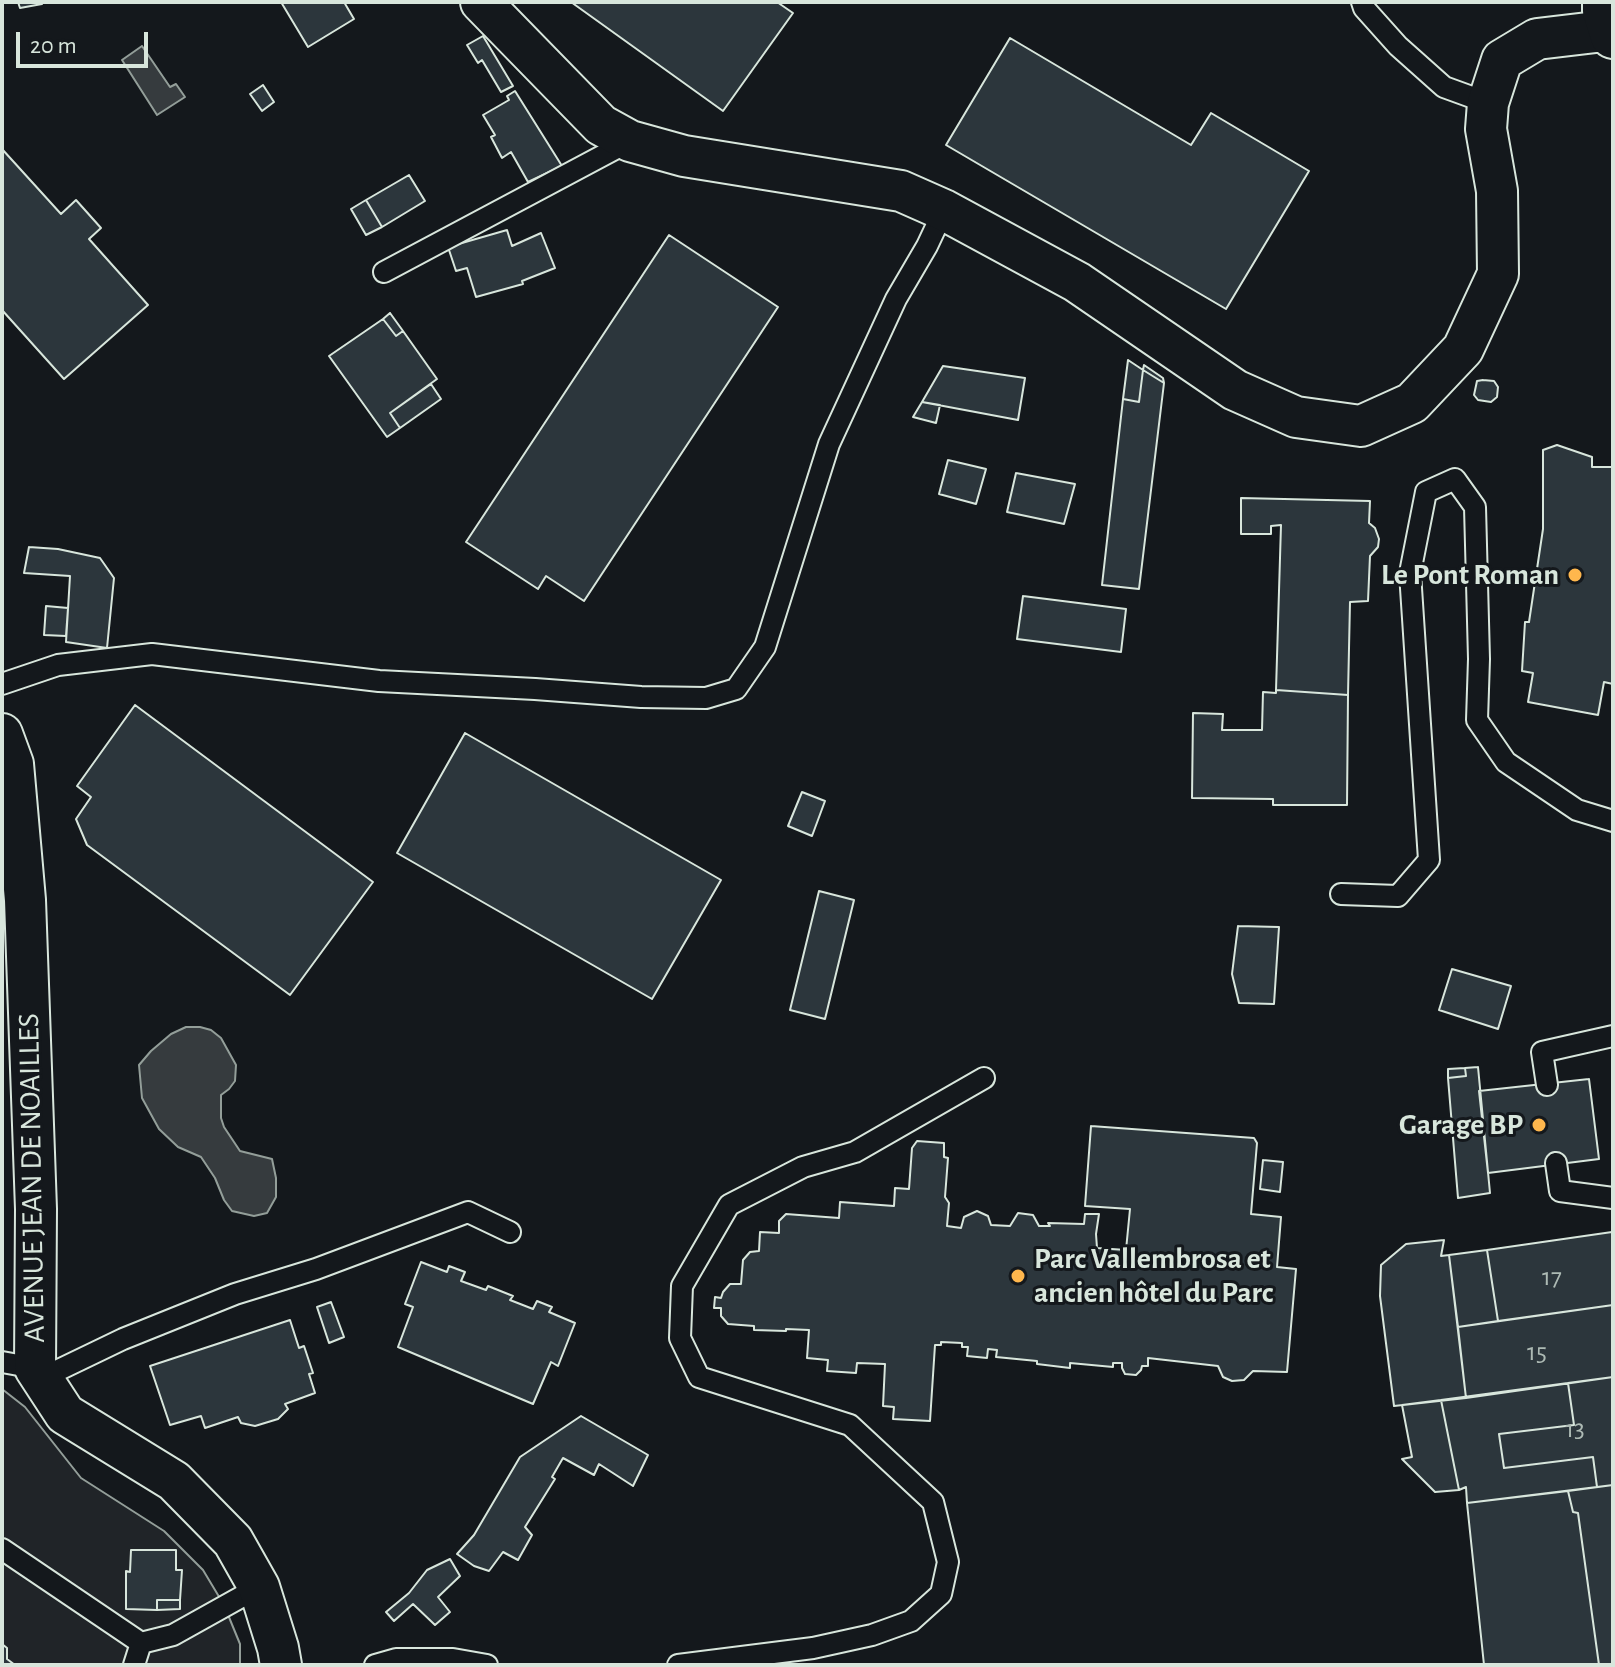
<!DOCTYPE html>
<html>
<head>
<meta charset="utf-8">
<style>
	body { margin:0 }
	#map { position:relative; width:1615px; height:1667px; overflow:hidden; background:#14181c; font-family:"Alegreya Sans",sans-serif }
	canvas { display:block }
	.frame { position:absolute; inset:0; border:4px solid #d8e6dc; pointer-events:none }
	.scale { position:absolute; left:16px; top:32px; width:132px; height:36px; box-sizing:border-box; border:4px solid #d8e6dc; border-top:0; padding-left:10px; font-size:24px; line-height:28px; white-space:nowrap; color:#d8e6dc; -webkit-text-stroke:6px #14181c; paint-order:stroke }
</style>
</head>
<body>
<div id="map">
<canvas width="1615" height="1667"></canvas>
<div class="frame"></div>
<div class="scale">20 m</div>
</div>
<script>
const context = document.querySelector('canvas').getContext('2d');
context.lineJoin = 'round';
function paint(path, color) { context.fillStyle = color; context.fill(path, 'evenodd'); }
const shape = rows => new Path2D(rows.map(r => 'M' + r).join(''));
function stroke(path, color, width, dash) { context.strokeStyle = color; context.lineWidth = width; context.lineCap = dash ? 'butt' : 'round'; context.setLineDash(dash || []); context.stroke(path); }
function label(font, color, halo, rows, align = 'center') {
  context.font = font + ' "Alegreya Sans",sans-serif'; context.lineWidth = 6; context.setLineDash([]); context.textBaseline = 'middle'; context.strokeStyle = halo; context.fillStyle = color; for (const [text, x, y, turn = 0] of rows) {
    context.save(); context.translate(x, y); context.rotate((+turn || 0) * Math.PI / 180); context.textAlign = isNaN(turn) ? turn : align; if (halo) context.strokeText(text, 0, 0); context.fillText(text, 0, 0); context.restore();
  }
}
const green = shape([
	[2,1389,25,1407,81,1478,164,1531,203,1570,224,1605,240,1644,240,1665,2,1665,2,1389]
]);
const water = shape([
	[142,46,170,87,176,84,185,97,157,115,122,60,142,46],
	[186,1027,200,1027,211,1030,221,1038,236,1065,235,1081,229,1089,221,1095,221,1118,224,1127,240,1151,272,1159,276,1178,276,1197,267,1213,254,1216,232,1211,224,1200,215,1178,201,1157,178,1147,159,1129,142,1098,139,1065,151,1051,171,1034,186,1027]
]);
const building = shape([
	[18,2,41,2,42,4,20,8,18,2],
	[281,2,344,2,354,19,308,47,281,2],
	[571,2,777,2,793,13,723,111,571,2],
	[483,36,513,86,501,92,482,60,478,63,467,45,483,36],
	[1010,38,1191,145,1211,113,1309,171,1226,309,946,145,1010,38],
	[263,85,274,102,262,111,250,94,263,85],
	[515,91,562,166,528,182,511,152,502,158,491,137,495,135,483,115,509,100,507,96,515,91],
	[2,149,61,214,76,200,101,228,89,239,148,305,64,379,2,310,2,149],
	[409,175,425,201,382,227,366,200,409,175],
	[366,200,382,227,366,235,351,209,366,200],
	[507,230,512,246,541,233,555,268,522,281,523,284,476,297,467,268,456,271,448,247,507,230],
	[669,235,778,307,584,601,546,576,538,589,466,542,669,235],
	[390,313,403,331,396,336,383,319,390,313],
	[383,319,396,336,403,331,437,379,390,413,400,428,387,437,329,356,383,319],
	[1128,360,1143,370,1139,402,1123,399,1128,360],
	[1144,365,1163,378,1164,383,1143,370,1144,365],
	[943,366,1025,378,1018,420,922,402,943,366],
	[1143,370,1164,383,1139,589,1102,585,1123,399,1139,402,1143,370],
	[1483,380,1494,381,1498,387,1497,397,1491,402,1478,400,1474,395,1477,381,1483,380],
	[431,384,441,399,400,428,390,413,431,384],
	[922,402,940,405,936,423,913,417,922,402],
	[1557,445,1592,457,1592,467,1613,467,1613,684,1604,682,1598,715,1528,702,1533,673,1522,671,1525,622,1529,622,1543,529,1543,450,1557,445],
	[948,460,986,469,976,504,939,494,948,460],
	[1016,473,1075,484,1064,524,1007,512,1016,473],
	[1241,498,1370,501,1369,523,1375,528,1379,539,1378,547,1370,556,1368,601,1350,602,1348,695,1276,690,1281,525,1271,526,1271,534,1241,534,1241,498],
	[29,547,58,549,100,558,114,578,107,648,66,642,70,576,24,573,29,547],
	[1023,596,1126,609,1121,652,1017,639,1023,596],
	[46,606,68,608,66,636,44,635,46,606],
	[1276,690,1348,695,1347,805,1273,805,1273,799,1192,798,1193,713,1223,714,1222,730,1262,730,1263,692,1276,693,1276,690],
	[135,705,373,882,290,995,87,845,76,819,91,797,77,786,135,705],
	[465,733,721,880,652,999,397,853,465,733],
	[802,792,825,801,812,836,788,826,802,792],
	[819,891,854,900,825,1019,790,1010,819,891],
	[1238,926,1279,927,1274,1004,1239,1003,1232,974,1238,926],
	[1452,969,1511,986,1498,1029,1439,1010,1452,969],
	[1478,1067,1490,1193,1458,1198,1448,1078,1466,1076,1465,1068,1478,1067],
	[1465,1068,1466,1076,1448,1078,1448,1069,1465,1068],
	[1589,1079,1599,1159,1488,1173,1479,1091,1589,1079],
	[1091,1126,1254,1138,1257,1143,1251,1214,1281,1217,1277,1267,1296,1269,1287,1372,1253,1371,1244,1380,1232,1381,1223,1377,1218,1366,1148,1358,1148,1366,1142,1366,1141,1370,1136,1375,1125,1374,1122,1368,1122,1363,1113,1363,1113,1367,1070,1363,1070,1368,1037,1364,1037,1361,996,1357,997,1350,988,1349,987,1358,967,1356,968,1347,962,1347,962,1343,941,1342,941,1345,935,1345,930,1421,893,1419,894,1407,883,1406,885,1364,857,1363,856,1373,827,1371,828,1360,807,1358,809,1330,786,1329,786,1331,754,1330,754,1326,728,1324,721,1316,721,1308,714,1308,715,1297,721,1298,723,1292,730,1284,741,1284,743,1260,750,1252,759,1251,760,1232,779,1233,779,1221,786,1214,839,1218,840,1202,894,1206,895,1188,909,1189,912,1148,917,1141,944,1143,944,1157,948,1158,945,1197,949,1203,947,1226,961,1228,964,1217,977,1211,988,1216,991,1225,1010,1226,1018,1213,1033,1215,1039,1226,1050,1226,1048,1223,1084,1224,1085,1214,1099,1214,1096,1234,1097,1248,1126,1250,1130,1209,1085,1206,1091,1126],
	[1263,1160,1283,1162,1280,1192,1260,1189,1263,1160],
	[1612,1232,1613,1305,1498,1321,1487,1250,1612,1232],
	[1444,1240,1441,1256,1449,1255,1466,1398,1394,1406,1380,1296,1381,1265,1406,1244,1444,1240],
	[1487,1250,1498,1321,1458,1327,1449,1255,1487,1250],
	[421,1262,447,1272,449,1266,465,1272,461,1281,486,1290,488,1286,513,1296,510,1300,533,1309,537,1301,552,1307,549,1312,575,1323,558,1366,551,1362,533,1404,398,1347,413,1307,405,1304,421,1262],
	[331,1302,344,1337,329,1343,317,1307,331,1302],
	[1613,1305,1613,1377,1466,1398,1458,1327,1613,1305],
	[290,1320,299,1348,304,1346,313,1373,309,1374,315,1393,285,1404,288,1409,278,1419,255,1426,241,1423,238,1417,205,1428,201,1416,170,1425,150,1366,290,1320],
	[1613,1377,1613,1485,1597,1487,1593,1457,1504,1468,1499,1434,1574,1425,1568,1383,1613,1377],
	[1568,1383,1574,1425,1499,1434,1504,1468,1593,1457,1597,1487,1467,1503,1466,1487,1459,1490,1441,1400,1568,1383],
	[1441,1400,1459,1490,1435,1492,1402,1459,1412,1457,1402,1405,1441,1400],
	[581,1416,648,1455,633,1486,599,1464,594,1475,563,1458,552,1477,555,1479,525,1527,532,1535,518,1560,503,1552,489,1571,474,1566,457,1554,474,1535,520,1457,581,1416],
	[1613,1485,1613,1665,1599,1665,1578,1513,1573,1512,1568,1491,1613,1485],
	[1568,1491,1573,1512,1578,1513,1599,1665,1484,1665,1467,1503,1568,1491],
	[131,1550,176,1550,176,1570,182,1570,180,1600,157,1600,157,1610,126,1609,126,1571,130,1572,131,1550],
	[450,1559,460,1576,438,1597,450,1612,435,1625,413,1604,394,1621,386,1612,409,1593,427,1570,450,1559],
	[157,1600,180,1600,180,1609,157,1610,157,1600],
	[2,1644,7,1648,7,1659,15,1665,2,1665,2,1644]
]);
const lane = shape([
	[1362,2,1364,8,1398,46,1444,87,1488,103],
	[384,272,630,141],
	[2,684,58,665,152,654,379,681,535,689,641,697,706,698,736,689,765,647,829,444,896,299,927,246,944,210],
	[1341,894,1398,896,1429,860,1410,573,1426,492,1455,479,1475,507,1479,659,1477,720,1506,762,1577,810,1613,821],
	[1547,1085,1542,1052,1613,1036],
	[1556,1163,1560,1191,1613,1198],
	[2,1362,35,1368],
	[42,1378,123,1339,235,1294,316,1269,468,1212,510,1232],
	[2,1549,141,1643,173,1635,259,1587],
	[134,1665,141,1643],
	[375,1665,396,1659,453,1659,487,1665],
	[678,1665,813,1648,872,1635,911,1621,941,1594,948,1562,933,1502,850,1425,699,1377,680,1338,682,1286,729,1205,803,1167,855,1152,984,1078]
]);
const street = shape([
	[481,2,601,125,630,141,684,156,901,191,944,210,1077,282,1235,390,1296,417,1361,426,1412,403,1463,349,1498,274,1497,191,1486,129,1488,103,1502,60,1537,39,1596,32,1610,32],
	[2,734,13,764,25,900,36,1209,35,1368,65,1414,174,1481,233,1541,259,1587,278,1648,281,1665]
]);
const highway = shape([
	[1605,2,1605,11,1613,36]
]);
const markers = [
	[1575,575,8,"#ffb74d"],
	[1539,1125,8,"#ffb74d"],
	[1018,1276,8,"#ffb74d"]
];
const numberNames = [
	["17",1552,1277],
	["15",1537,1352],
	["13",1575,1429]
];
const poiNames = [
	["Le Pont Roman",1559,575],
	["Garage BP",1523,1125],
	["Parc Vallembrosa et",1034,1259,"left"],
	["ancien hôtel du Parc",1034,1293,"left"]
];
const streetNames = [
	["AVENUE JEAN DE NOAILLES",32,1178,-91]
];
paint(green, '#202428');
stroke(green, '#939e99', 2);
paint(water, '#363b3e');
stroke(water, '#939e99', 2);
paint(building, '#2c363c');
stroke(building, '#d8e6dc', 2);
stroke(lane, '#d8e6dc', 24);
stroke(street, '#d8e6dc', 44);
stroke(highway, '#d8e6dc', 48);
stroke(lane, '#14181c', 20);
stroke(street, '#14181c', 40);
stroke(highway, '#14181c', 44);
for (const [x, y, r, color] of markers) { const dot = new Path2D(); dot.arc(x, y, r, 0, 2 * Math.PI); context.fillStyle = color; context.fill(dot); stroke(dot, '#14181c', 3); }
label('26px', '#adbab4', null, numberNames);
label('bold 30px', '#d8e6dc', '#14181c', poiNames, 'right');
label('30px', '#d8e6dc', '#14181c', streetNames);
</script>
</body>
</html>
